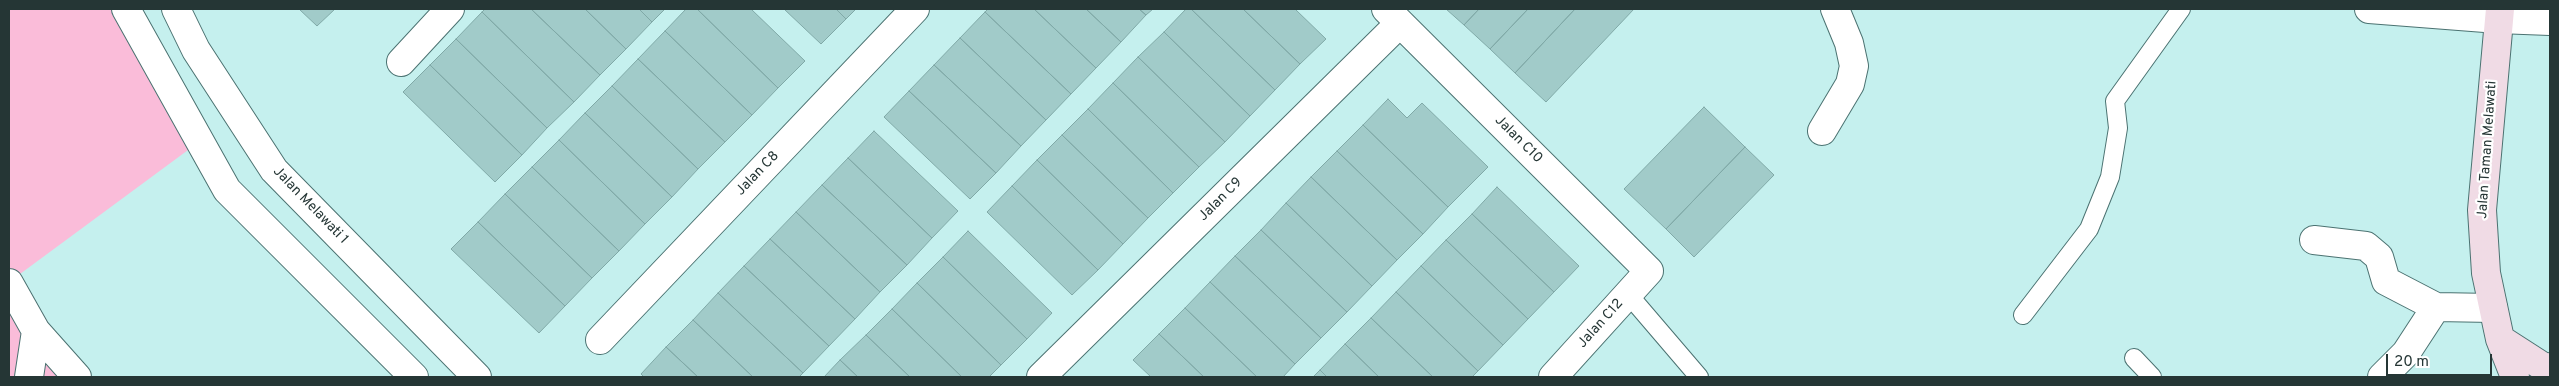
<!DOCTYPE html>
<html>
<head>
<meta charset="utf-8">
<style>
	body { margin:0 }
	#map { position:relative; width:2559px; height:386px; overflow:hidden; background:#c5f0ee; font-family:Overpass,sans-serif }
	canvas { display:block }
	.frame { position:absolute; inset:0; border:10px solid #253635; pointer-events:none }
	.scale { position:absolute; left:2386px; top:354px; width:106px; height:22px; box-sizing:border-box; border:2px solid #253635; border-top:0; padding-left:6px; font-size:15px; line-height:18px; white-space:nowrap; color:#253635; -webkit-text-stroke:4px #fff; paint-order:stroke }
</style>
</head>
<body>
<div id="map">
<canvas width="2559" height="386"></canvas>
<div class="frame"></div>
<div class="scale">20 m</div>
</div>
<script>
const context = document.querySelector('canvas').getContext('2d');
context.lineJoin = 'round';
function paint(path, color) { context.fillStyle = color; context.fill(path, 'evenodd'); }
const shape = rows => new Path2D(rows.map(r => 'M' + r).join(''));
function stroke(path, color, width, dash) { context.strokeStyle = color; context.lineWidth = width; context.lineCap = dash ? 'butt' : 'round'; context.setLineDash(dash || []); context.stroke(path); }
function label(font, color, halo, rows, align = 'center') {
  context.font = font + ' Overpass,sans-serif'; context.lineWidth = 4.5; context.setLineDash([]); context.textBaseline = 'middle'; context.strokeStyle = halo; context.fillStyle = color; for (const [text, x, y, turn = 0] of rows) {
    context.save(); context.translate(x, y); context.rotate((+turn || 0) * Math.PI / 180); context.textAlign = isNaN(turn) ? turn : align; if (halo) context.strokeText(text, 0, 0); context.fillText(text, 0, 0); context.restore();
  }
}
const green = shape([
	[9,9,113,9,203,139,20,274,80,377,9,377]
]);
const building = shape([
	[299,9,335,9,317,26,299,9],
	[485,9,531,9,600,75,574,102,482,12,485,9],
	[531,9,585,9,626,49,600,75,531,9],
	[585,9,639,9,652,22,626,49,585,9],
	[639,9,665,9,652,22,639,9],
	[686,9,697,9,778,88,752,115,665,31,686,9],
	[697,9,751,9,805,61,778,88,697,9],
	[784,9,836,9,846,19,821,44,784,9],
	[836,9,856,9,846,19,836,9],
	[988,9,1034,9,1096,68,1071,94,985,12,988,9],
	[1034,9,1086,9,1121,42,1096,68,1034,9],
	[1086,9,1139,9,1146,15,1121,42,1086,9],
	[1139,9,1153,9,1146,15,1139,9],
	[1186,9,1191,9,1275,90,1250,116,1164,32,1186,9],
	[1191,9,1243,9,1300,64,1275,90,1191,9],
	[1243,9,1295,9,1326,39,1300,64,1243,9],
	[1446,9,1479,9,1464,25,1446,9],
	[1479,9,1528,9,1490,49,1464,25,1479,9],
	[1528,9,1575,9,1515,73,1490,49,1528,9],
	[1575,9,1634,9,1546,102,1515,73,1575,9],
	[482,12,574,102,547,128,456,39,482,12],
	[985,12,1071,94,1046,120,960,38,985,12],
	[665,31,752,115,725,142,638,59,665,31],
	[1164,32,1250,116,1225,142,1138,57,1164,32],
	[960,38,1046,120,1021,146,934,65,960,38],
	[456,39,547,128,522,155,430,65,456,39],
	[1138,57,1225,142,1199,167,1113,83,1138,57],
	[638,59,725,142,698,169,612,86,638,59],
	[430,65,522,155,495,182,403,92,430,65],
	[934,65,1021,146,996,173,909,91,934,65],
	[1113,83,1199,167,1173,193,1088,109,1113,83],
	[612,86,698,169,672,197,585,113,612,86],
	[909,91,996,173,970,199,884,117,909,91],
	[1388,99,1407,118,1422,103,1488,167,1448,207,1363,125,1388,99],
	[1704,107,1745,147,1666,229,1624,189,1704,107],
	[1088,109,1173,193,1148,218,1062,135,1088,109],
	[585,113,672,197,645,224,559,140,585,113],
	[1363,125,1448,207,1423,234,1337,151,1363,125],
	[874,131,958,211,932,238,848,158,874,131],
	[1062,135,1148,218,1123,244,1037,160,1062,135],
	[559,140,645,224,619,251,532,167,559,140],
	[1745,147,1774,175,1694,257,1666,229,1745,147],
	[1337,151,1423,234,1397,260,1311,177,1337,151],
	[848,158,932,238,907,265,822,185,848,158],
	[1037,160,1123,244,1098,270,1012,186,1037,160],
	[532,167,619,251,592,278,505,194,532,167],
	[1311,177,1397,260,1372,286,1286,203,1311,177],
	[822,185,907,265,880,292,796,212,822,185],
	[1012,186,1098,270,1072,295,987,212,1012,186],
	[1497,187,1579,266,1554,292,1472,214,1497,187],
	[505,194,592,278,565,306,478,222,505,194],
	[1286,203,1372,286,1347,312,1261,230,1286,203],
	[796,212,880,292,855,319,770,239,796,212],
	[1472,214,1554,292,1528,319,1446,240,1472,214],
	[478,222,565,306,539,333,451,249,478,222],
	[1261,230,1347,312,1321,338,1235,256,1261,230],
	[968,231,1052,313,1027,339,943,257,968,231],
	[770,239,855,319,829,346,744,266,770,239],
	[1446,240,1528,319,1503,345,1421,266,1446,240],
	[1235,256,1321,338,1295,364,1210,282,1235,256],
	[943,257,1027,339,1001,365,917,283,943,257],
	[744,266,829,346,803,373,718,293,744,266],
	[1421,266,1503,345,1478,371,1396,292,1421,266],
	[1210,282,1295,364,1283,377,1257,377,1185,308,1210,282],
	[917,283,1001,365,989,377,962,377,892,309,917,283],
	[1396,292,1478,371,1472,377,1433,377,1371,318,1396,292],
	[718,293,803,373,799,377,753,377,693,320,718,293],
	[1185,308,1257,377,1204,377,1159,334,1185,308],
	[892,309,962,377,910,377,866,335,892,309],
	[1371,318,1433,377,1379,377,1345,344,1371,318],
	[693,320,753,377,698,377,666,347,693,320],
	[1159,334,1204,377,1151,377,1133,360,1159,334],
	[866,335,910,377,858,377,840,360,866,335],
	[1345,344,1379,377,1327,377,1320,370,1345,344],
	[666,347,698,377,644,377,641,374,666,347],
	[840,360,858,377,824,377,840,360],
	[1320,370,1327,377,1313,377,1320,370]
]);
const service = shape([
	[1628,294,1699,377],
	[2023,315,2089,229,2110,177,2118,128,2115,101,2181,9],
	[2134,358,2152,377]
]);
const minor = shape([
	[1386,9,1649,271,1553,377],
	[2369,9,2498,19,2550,21],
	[401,62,450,9],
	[1822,131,1850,84,1854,66,1849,43,1835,9],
	[2314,240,2366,246,2379,257,2386,281,2436,307],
	[9,283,36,331,77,377],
	[600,340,915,9],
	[29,377,36,331],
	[1041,377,1400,23],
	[2382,377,2406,353,2436,307,2493,308]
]);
const tertiary = shape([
	[126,9,227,190,414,377],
	[176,9,196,50,274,170,477,377]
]);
const secondary = shape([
	[2500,9,2482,210,2486,273,2500,339,2515,377],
	[2500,339,2545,368,2550,367]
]);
const streetNames = [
	["Jalan C10",1518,140,45],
	["Jalan Taman Melawati",2488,150,-86],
	["Jalan C8",758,174,-46],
	["Jalan C9",1221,200,-45],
	["Jalan Melawati 1",310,206,46],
	["Jalan C12",1601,324,-48]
];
paint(green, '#fabcd9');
paint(building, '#a1cbc9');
stroke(building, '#80a9a7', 1);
stroke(service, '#4b7271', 20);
stroke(minor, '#4b7271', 30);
stroke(tertiary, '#4b7271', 30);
stroke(secondary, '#4b7271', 30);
stroke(service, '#fff', 18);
stroke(minor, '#fff', 28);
stroke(tertiary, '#fff', 28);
stroke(secondary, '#f0dbe5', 28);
label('14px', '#253635', '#fff', streetNames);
</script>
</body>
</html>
